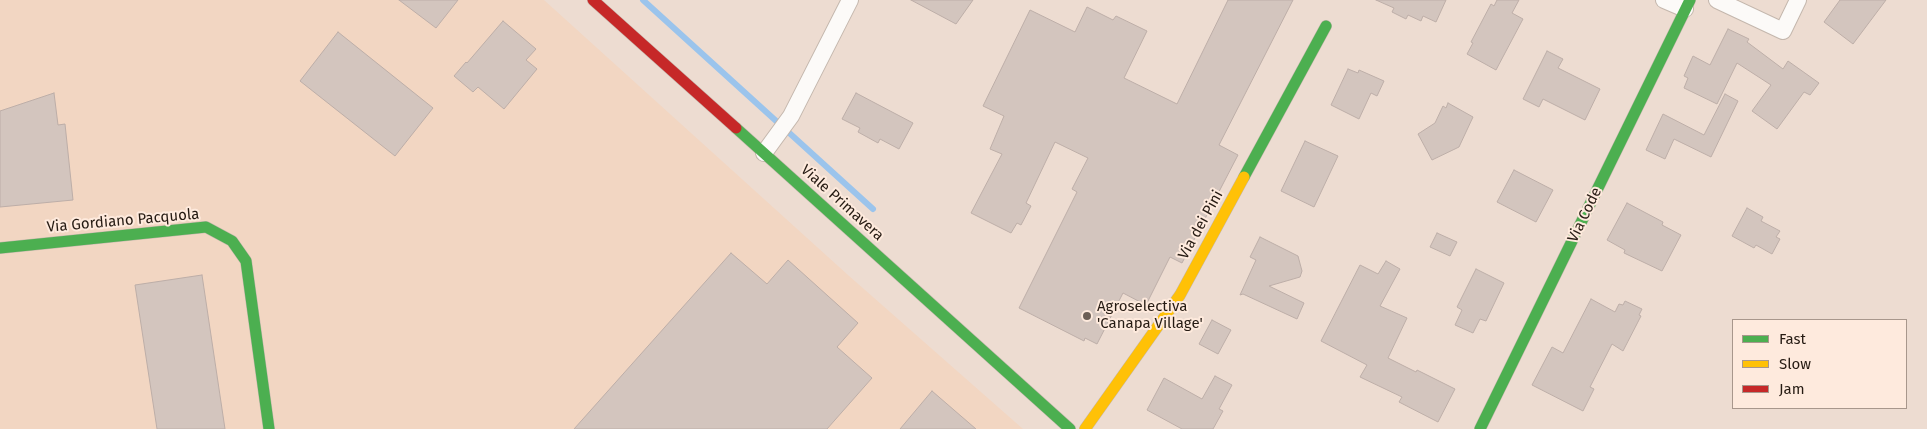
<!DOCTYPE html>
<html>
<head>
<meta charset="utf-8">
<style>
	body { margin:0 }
	#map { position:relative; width:1927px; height:429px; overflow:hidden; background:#eddcd1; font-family:"Fira Sans",sans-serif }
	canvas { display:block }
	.legend { position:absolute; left:1732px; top:319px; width:175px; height:90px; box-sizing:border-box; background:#feeadd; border:1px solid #a8978c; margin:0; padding:6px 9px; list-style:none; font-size:15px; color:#261b13 }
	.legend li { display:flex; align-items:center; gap:10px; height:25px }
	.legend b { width:25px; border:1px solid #a8978c }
</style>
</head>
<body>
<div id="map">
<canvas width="1927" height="429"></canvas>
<ul class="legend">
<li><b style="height:6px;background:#4caf50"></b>Fast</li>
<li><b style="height:6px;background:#ffc107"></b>Slow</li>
<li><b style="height:6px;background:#c62828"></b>Jam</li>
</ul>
</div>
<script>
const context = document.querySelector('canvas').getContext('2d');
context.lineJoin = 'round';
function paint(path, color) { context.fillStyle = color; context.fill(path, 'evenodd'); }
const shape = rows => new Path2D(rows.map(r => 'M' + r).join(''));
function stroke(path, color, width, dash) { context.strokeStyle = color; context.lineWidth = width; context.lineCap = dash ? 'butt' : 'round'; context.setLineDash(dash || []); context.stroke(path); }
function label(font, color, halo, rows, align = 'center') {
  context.font = font + ' "Fira Sans",sans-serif'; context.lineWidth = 4; context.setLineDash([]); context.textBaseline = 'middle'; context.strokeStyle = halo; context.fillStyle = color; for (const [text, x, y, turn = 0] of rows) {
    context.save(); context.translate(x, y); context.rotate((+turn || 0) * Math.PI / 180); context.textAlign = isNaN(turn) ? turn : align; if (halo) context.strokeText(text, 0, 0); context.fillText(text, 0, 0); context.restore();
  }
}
const built = shape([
	[0,0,544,0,848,275,1023,429,0,429]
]);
const stream = shape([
	[643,0,873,209]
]);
const building = shape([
	[399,0,458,0,436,28,399,0],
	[911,0,973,0,956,24,911,0],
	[1228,0,1293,0,1219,145,1238,155,1182,263,1170,257,1146,305,1123,293,1097,344,1085,338,1084,341,1019,308,1077,192,1072,189,1088,158,1055,142,1026,203,1031,206,1021,225,1017,223,1011,233,971,213,1002,154,990,149,1004,116,983,106,1030,10,1075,32,1087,7,1113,20,1116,16,1147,31,1124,78,1177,104,1228,0],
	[1376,0,1446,0,1436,22,1423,16,1421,21,1408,15,1406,19,1392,12,1394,8,1376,0],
	[1497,0,1519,0,1512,13,1523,19,1496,70,1467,54,1473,43,1471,42,1491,4,1494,6,1497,0],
	[1840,0,1886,0,1853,44,1824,22,1840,0],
	[503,21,536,49,526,60,537,69,504,109,478,87,473,92,454,76,466,62,467,63,503,21],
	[1728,29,1749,39,1747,42,1783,69,1788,61,1819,83,1810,95,1804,92,1777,129,1752,111,1771,85,1737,63,1717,104,1684,88,1688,78,1684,76,1693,56,1710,65,1728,29],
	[338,32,433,108,395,156,300,81,338,32],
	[1547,51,1563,59,1558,68,1600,89,1585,120,1543,99,1539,107,1523,99,1547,51],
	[1348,69,1358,73,1359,70,1384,81,1377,96,1371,93,1359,119,1331,105,1348,69],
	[54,93,58,125,65,124,73,200,0,207,0,111,54,93],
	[856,93,913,123,899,149,880,139,878,143,858,132,860,128,842,119,856,93],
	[1725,94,1738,101,1711,157,1674,139,1665,159,1646,150,1663,114,1704,135,1725,94],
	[1448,103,1473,117,1459,147,1432,160,1418,134,1435,123,1443,106,1446,108,1448,103],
	[1305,141,1338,156,1314,207,1281,191,1305,141],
	[1514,170,1553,190,1536,222,1497,202,1514,170],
	[1627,203,1663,222,1662,225,1681,235,1662,271,1624,253,1625,250,1607,240,1627,203],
	[1747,208,1763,217,1761,221,1780,231,1776,237,1780,239,1772,254,1756,245,1754,248,1732,236,1747,208],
	[1437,233,1457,242,1450,256,1430,247,1437,233],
	[1260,237,1298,256,1302,271,1300,277,1269,286,1304,303,1297,319,1243,294,1240,295,1256,260,1250,257,1260,237],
	[731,253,767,284,788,260,858,323,837,347,872,378,827,429,574,429,731,253],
	[1386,261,1400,269,1380,306,1407,318,1388,358,1416,372,1417,370,1455,389,1438,422,1399,402,1402,397,1360,377,1367,365,1321,341,1360,265,1378,274,1386,261],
	[1476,269,1504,283,1486,321,1480,319,1473,333,1455,325,1462,310,1457,307,1476,269],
	[202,275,225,429,157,429,135,285,202,275],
	[1591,299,1615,312,1619,304,1623,305,1625,301,1642,309,1639,315,1641,316,1623,351,1612,344,1590,387,1594,389,1583,411,1532,385,1552,347,1563,353,1591,299],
	[1212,320,1231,330,1218,354,1199,344,1212,320],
	[1215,376,1232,385,1219,409,1223,411,1213,429,1182,429,1147,410,1164,378,1202,399,1215,376],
	[932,391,976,429,900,429,932,391]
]);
const street = shape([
	[1664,0,1685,9],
	[1717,0,1783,31,1798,0],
	[764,153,791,116,850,0]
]);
const fast = shape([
	[736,128,1070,429],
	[1244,177,1326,26],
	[0,248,206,227,232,241,246,261,269,429],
	[1480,429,1690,0]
]);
const slow = shape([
	[1085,429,1180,295,1244,177]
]);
const jam = shape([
	[593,0,736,128]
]);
const markers = [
	[1087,316,5,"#6c5f56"]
];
const streetNames = [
	["Viale Primavera",842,203,42],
	["Via Code",1585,215,-64],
	["Via Gordiano Pacquola",123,221,-5],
	["Via dei Pini",1201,225,-61]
];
const poiNames = [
	["Agroselectiva",1097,307],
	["'Canapa Village'",1097,324]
];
paint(built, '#f2d6c2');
stroke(stream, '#9bc4ec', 6);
paint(building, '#d3c5be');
stroke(building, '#bdaea8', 1);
stroke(street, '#c4b7ad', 18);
stroke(fast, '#c4b7ad', 12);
stroke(slow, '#c4b7ad', 12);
stroke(jam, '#c4b7ad', 12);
stroke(street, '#fcfaf8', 16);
stroke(fast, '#4caf50', 11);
stroke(slow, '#ffc107', 11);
stroke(jam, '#c62828', 11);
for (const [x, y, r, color] of markers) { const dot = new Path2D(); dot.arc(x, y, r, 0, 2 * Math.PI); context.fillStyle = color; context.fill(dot); stroke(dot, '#feeadd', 2); }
label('15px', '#261b13', '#feeadd', streetNames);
label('15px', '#261b13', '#feeadd', poiNames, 'left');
</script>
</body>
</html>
